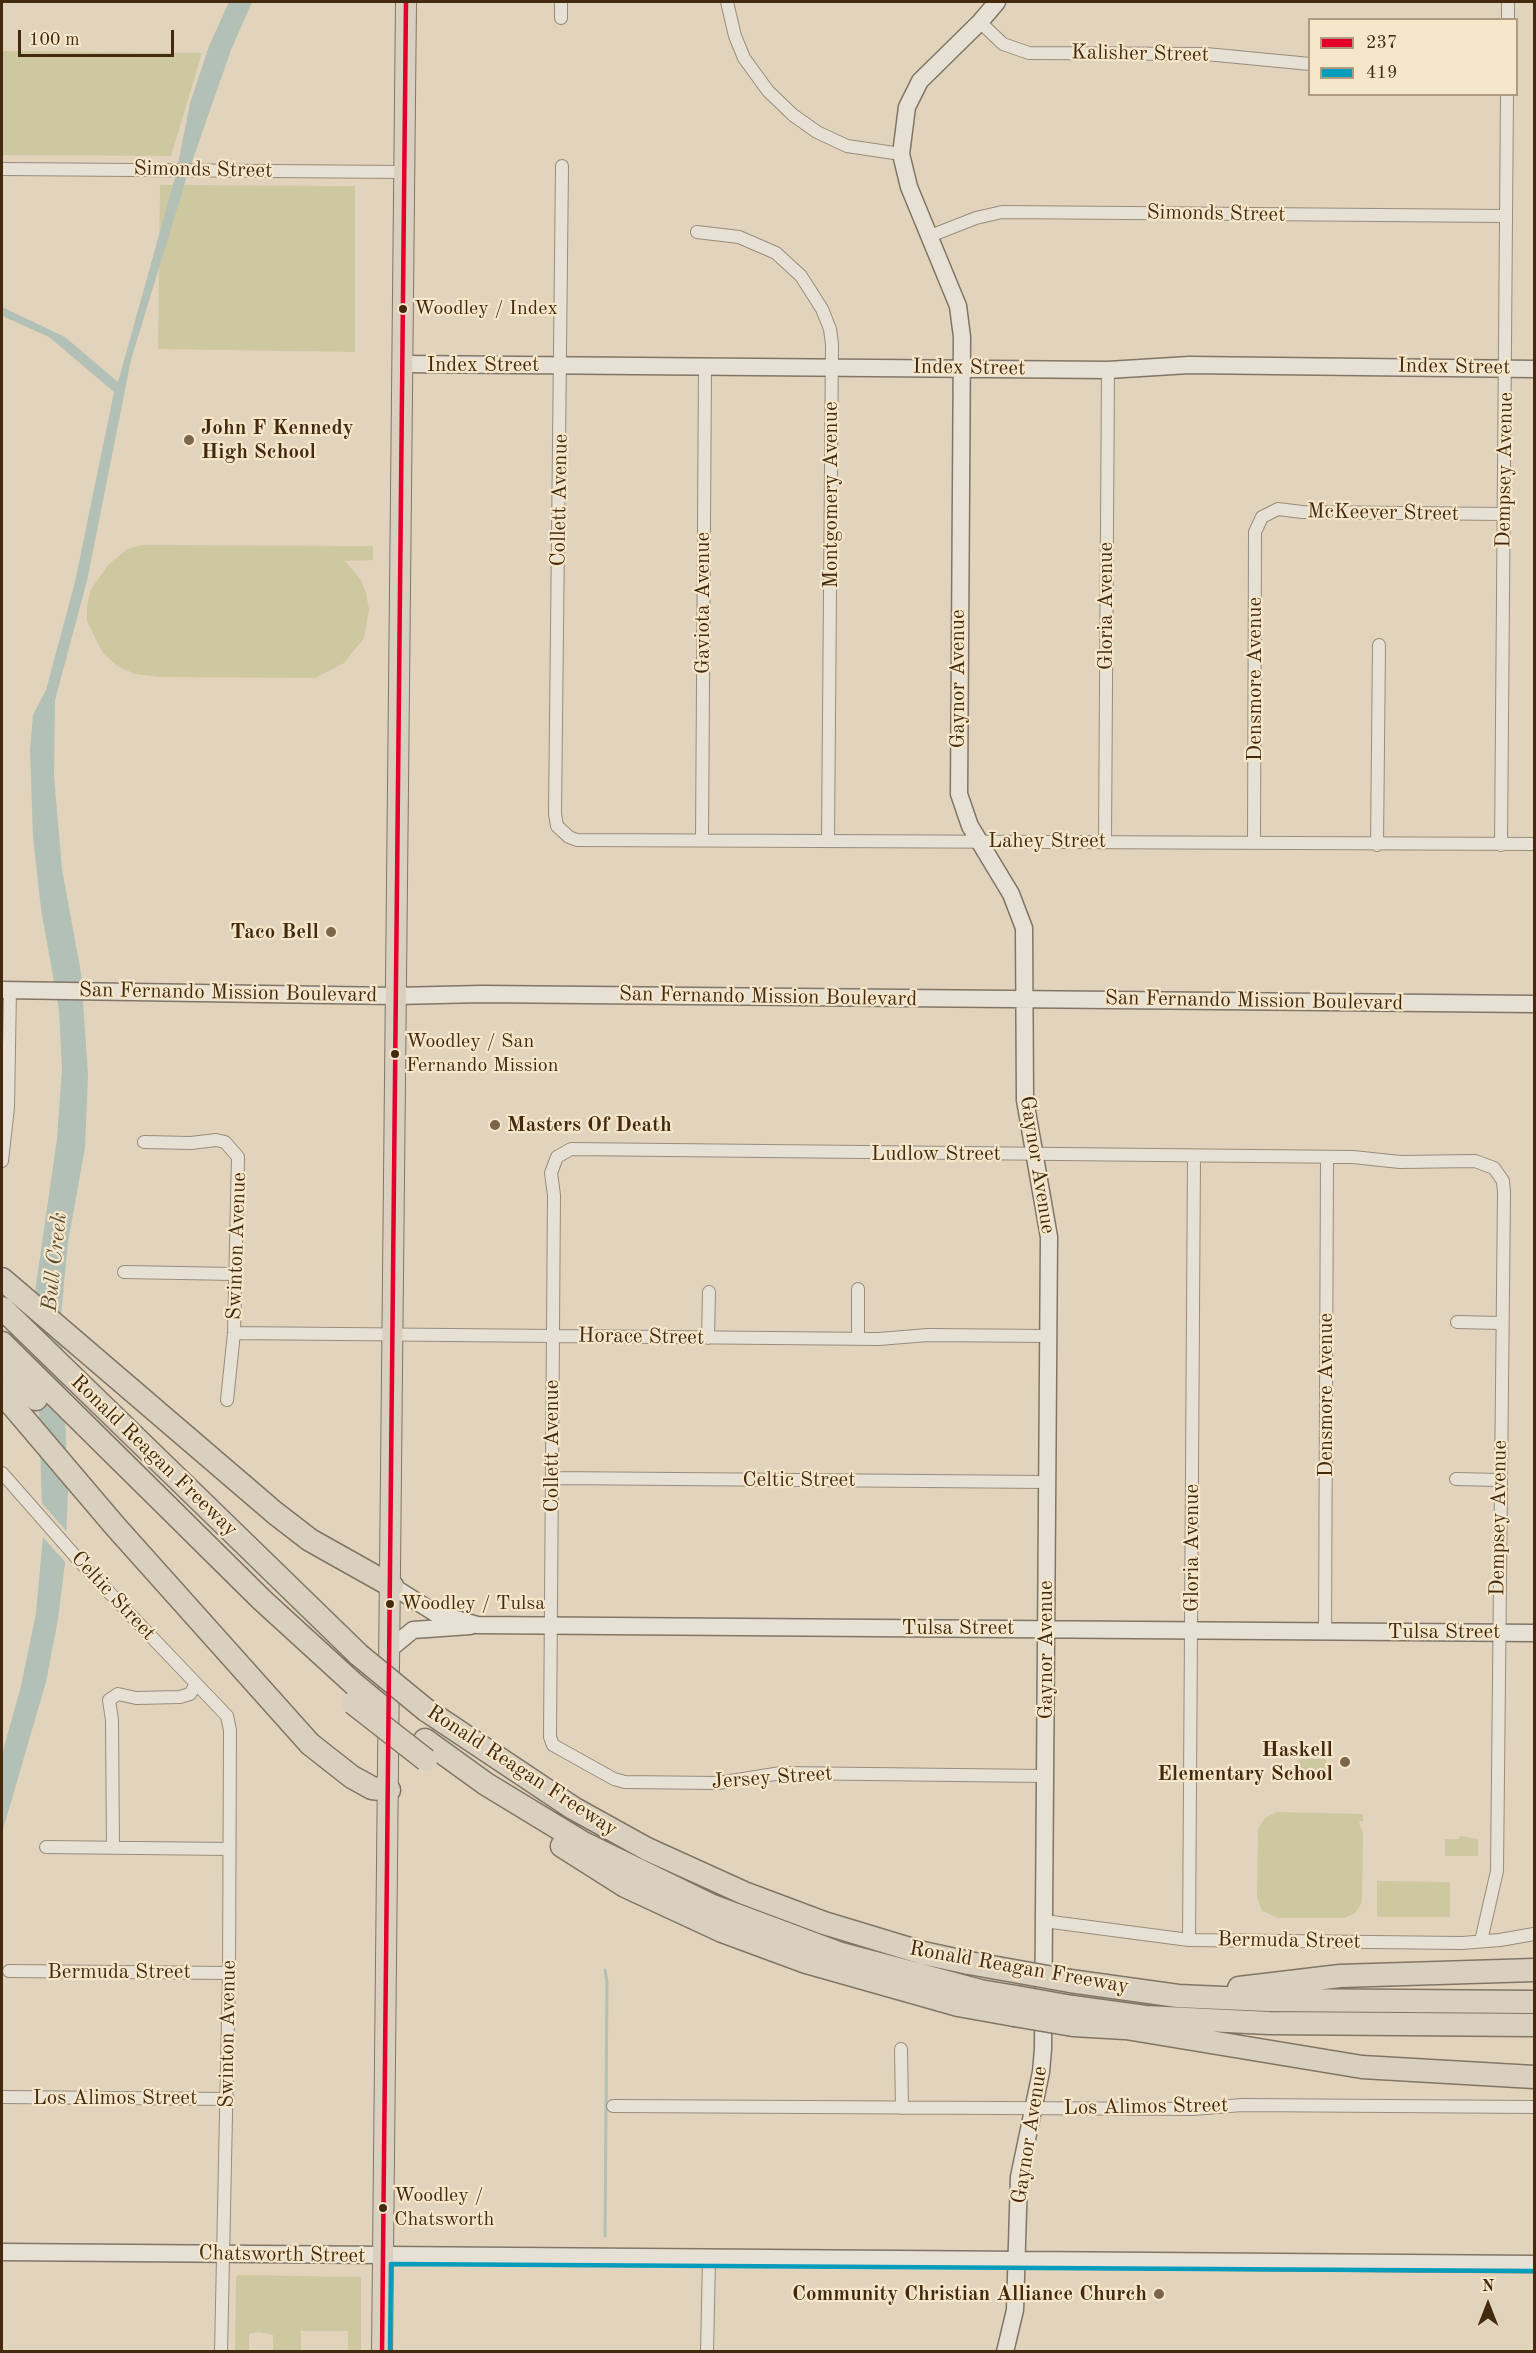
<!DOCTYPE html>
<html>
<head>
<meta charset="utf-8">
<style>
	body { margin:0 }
	#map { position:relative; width:1536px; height:2353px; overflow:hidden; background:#e2d4bc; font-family:"Old Standard TT",serif }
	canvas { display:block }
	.frame { position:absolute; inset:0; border:3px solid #432a0f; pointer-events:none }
	.legend { position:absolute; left:1308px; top:18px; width:210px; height:78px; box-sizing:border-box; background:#f6e6ca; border:2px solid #ae9b7f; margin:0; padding:8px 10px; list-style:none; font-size:18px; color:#432a0f }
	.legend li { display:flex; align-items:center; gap:12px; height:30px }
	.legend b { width:30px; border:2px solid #ae9b7f }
	.north { position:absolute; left:1458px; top:2275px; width:60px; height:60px; -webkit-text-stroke:4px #f6e6ca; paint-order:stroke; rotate:0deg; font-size:16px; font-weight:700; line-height:24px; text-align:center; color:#432a0f }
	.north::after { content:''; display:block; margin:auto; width:21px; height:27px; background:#432a0f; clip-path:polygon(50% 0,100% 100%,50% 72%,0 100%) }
	.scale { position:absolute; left:18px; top:30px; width:156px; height:27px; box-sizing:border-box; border:3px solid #432a0f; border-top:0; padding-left:8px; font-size:18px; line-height:21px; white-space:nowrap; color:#432a0f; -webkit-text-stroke:4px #f6e6ca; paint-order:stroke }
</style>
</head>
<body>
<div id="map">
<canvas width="1536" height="2353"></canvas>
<div class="frame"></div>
<ul class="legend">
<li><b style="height:8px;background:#e4002b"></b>237</li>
<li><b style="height:8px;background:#079cbb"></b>419</li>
</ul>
<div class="north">N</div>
<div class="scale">100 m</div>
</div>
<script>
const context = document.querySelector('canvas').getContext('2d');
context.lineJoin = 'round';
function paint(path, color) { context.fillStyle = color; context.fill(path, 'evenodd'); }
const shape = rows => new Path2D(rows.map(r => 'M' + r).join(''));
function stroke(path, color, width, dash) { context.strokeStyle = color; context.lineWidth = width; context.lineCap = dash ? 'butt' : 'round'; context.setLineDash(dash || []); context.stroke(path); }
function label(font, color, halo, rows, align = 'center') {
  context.font = font + ' "Old Standard TT",serif'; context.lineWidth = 4.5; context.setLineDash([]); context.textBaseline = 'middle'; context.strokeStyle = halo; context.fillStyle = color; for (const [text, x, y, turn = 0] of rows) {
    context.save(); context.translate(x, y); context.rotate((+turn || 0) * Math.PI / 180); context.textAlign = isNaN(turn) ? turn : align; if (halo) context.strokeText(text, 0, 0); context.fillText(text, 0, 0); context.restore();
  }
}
const green = shape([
	[2,51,202,53,171,156,2,155],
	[160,185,355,186,355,352,158,349],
	[142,545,373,546,373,560,345,561,361,580,366,593,369,609,364,638,344,663,315,678,160,677,135,674,117,666,102,652,87,621,87,605,91,589,109,564,127,549],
	[1297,1759,1326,1759,1326,1776,1297,1776],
	[1277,1812,1363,1814,1363,1821,1359,1821,1363,1834,1362,1902,1356,1912,1345,1918,1278,1918,1262,1911,1257,1896,1258,1830,1265,1818],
	[1460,1836,1478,1839,1478,1856,1445,1856,1445,1839,1459,1839],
	[1377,1881,1450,1882,1450,1917,1377,1917],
	[238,2275,361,2277,361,2351,348,2351,348,2331,301,2331,301,2352,273,2351,273,2335,259,2332,249,2334,249,2351,235,2351,236,2277]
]);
const water = shape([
	[229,2,252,2,231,50,187,176,131,360,87,581,55,700,54,776,62,869,81,973,88,1075,85,1148,68,1242,61,1315,68,1492,65,1563,58,1619,46,1682,2,1833,2,1754,21,1686,36,1613,43,1537,35,1292,57,1139,62,1069,59,1010,41,909,33,837,30,750,33,715,46,690,75,582,114,392,49,337,2,316,2,307,65,337,118,382,176,174,190,103,209,46]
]);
const pier = shape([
	[40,1501,69,1534,68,1565,40,1534]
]);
const stream = shape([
	[605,2236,607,1982,605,1970]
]);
const street = shape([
	[727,2,735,36,744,58,768,91,793,115,817,132,847,146,901,154],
	[561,18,561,2],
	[1508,20,1508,2],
	[980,22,1003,44,1029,53,1206,54,1310,64],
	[562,166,555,814,557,826,569,837,577,840,1534,844],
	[2,169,404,172],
	[697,232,739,237,776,253,801,276,822,309,830,329,832,344,828,840],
	[930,236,976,218,1002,212,1506,216],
	[702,840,705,366],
	[1105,842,1108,370],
	[1254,843,1255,532,1262,517,1278,509,1302,512,1505,514],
	[1377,845,1379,645],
	[1501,845,1507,94],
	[144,1142,191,1143,216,1140,225,1142,238,1157,234,1333,227,1400],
	[2,1161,8,1107,10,990],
	[124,1272,235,1274],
	[1457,1322,1501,1323],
	[234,1333,879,1339,928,1335,1048,1336],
	[708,1338,709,1292],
	[858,1339,858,1289],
	[2,1473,83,1565,227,1716,230,1730,229,1973,221,2352],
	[552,1478,1047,1482],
	[1456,1479,1499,1480],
	[1325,1632,1327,1157],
	[1045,1776,781,1773,718,1783,625,1782,614,1779,553,1745,550,1737,554,1195,551,1173,557,1157,571,1149,1353,1157,1400,1162,1475,1161,1494,1168,1503,1181,1504,1193,1497,1871,1481,1941],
	[46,1847,229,1849],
	[113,1848,112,1720,109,1700,118,1694,136,1698,180,1697,190,1694,196,1684],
	[1044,1921,1189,1940,1462,1943,1500,1940,1534,1934],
	[1189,1940,1194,1157],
	[9,1971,229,1973],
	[901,2049,902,2108],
	[2,2097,228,2099],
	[613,2106,1193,2109,1242,2105,1534,2107],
	[707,2352,709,2258]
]);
const secondary = shape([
	[997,2,980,22,920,81,907,107,901,154,909,187,958,306,962,337,959,794,970,826,1011,894,1024,928,1025,1100,1049,1237,1043,2049,1041,2072,1019,2177,1015,2310,1005,2352],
	[402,364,1108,370,1189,365,1534,369],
	[2,990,395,996,482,994,1534,1004],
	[392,1586,435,1613,477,1625,1534,1633],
	[391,1648,413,1630,470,1626],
	[2,2252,1534,2264]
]);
const primary = shape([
	[382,2352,406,2]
]);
const highway = shape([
	[2,1279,275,1513,310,1540,392,1586],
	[2,1308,359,1655],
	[2,1343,262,1600,354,1684],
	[2,1365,36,1399],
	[2,1393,115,1526,310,1744,352,1777,372,1788,389,1790],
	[426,1710,573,1808,647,1849,744,1893,824,1923,923,1953,969,1963],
	[425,1740,486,1784,583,1843,710,1905,841,1954,980,1991,1016,1997],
	[562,1846,625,1886,722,1931,806,1962,958,2005,1014,2015],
	[1070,1981,1178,1996,1268,2000,1534,2002],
	[1239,1988,1340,1976,1534,1970],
	[1072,2007,1145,2017,1269,2023,1534,2025],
	[1073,2025,1125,2028],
	[1126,2028,1362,2067,1534,2077]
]);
const highwayBridge = shape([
	[359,1655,426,1710],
	[354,1684,383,1708],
	[353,1703,426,1760],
	[969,1963,1070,1981],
	[1016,1997,1072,2007],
	[1014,2015,1073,2025]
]);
const bus1 = shape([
	[382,2352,406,2]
]);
const bus2 = shape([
	[390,2352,391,2264,1534,2271]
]);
const markers = [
	[403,309,5,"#432a0f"],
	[189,440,6,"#7b664c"],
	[331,932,6,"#7b664c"],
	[395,1054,5,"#432a0f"],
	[495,1125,6,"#7b664c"],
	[390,1604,5,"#432a0f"],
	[1345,1762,6,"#7b664c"],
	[383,2208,5,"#432a0f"],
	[1159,2294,6,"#7b664c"]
];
const busNames = [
	["Woodley / Index",414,309],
	["Woodley / San",406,1042],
	["Fernando Mission",406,1066],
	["Woodley / Tulsa",401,1604],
	["Woodley /",394,2196],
	["Chatsworth",394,2220]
];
const streetNames = [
	["Kalisher Street",1140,54,1],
	["Simonds Street",203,170,1],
	["Simonds Street",1216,214,1],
	["Index Street",483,365],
	["Index Street",1454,367,1],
	["Index Street",969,368,1],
	["Dempsey Avenue",1505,470,-89],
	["Montgomery Avenue",831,495,-90],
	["Collett Avenue",560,500,-89],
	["McKeever Street",1383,513,1],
	["Gaviota Avenue",703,603,-90],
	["Gloria Avenue",1106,606,-90],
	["Gaynor Avenue",958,679,-90],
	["Densmore Avenue",1255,679,-90],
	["Lahey Street",1047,841],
	["San Fernando Mission Boulevard",228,993,1],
	["San Fernando Mission Boulevard",768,997,1],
	["San Fernando Mission Boulevard",1254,1001,1],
	["Ludlow Street",936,1154],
	["Gaynor Avenue",1037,1165,81],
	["Swinton Avenue",237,1246,-88],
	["Horace Street",641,1337,1],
	["Densmore Avenue",1326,1395,-90],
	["Collett Avenue",552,1446,-90],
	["Ronald Reagan Freeway",154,1456,44],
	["Celtic Street",799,1480],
	["Dempsey Avenue",1499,1518,-89],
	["Gloria Avenue",1192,1548,-90],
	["Celtic Street",113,1596,47],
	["Tulsa Street",958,1628],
	["Tulsa Street",1444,1632],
	["Gaynor Avenue",1046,1650,-90],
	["Ronald Reagan Freeway",522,1771,33],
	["Jersey Street",772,1778,-4],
	["Bermuda Street",1289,1941,1],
	["Ronald Reagan Freeway",1019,1968,10],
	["Bermuda Street",119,1972],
	["Swinton Avenue",228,2034,-89],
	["Los Alimos Street",115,2098],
	["Los Alimos Street",1146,2107,-1],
	["Gaynor Avenue",1030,2135,-81],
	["Chatsworth Street",282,2255,1]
];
const poiNames = [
	["John F Kennedy",201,428,"left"],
	["High School",201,452,"left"],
	["Taco Bell",319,932],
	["Masters Of Death",507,1125,"left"],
	["Haskell",1333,1750],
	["Elementary School",1333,1774],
	["Community Christian Alliance Church",1147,2294]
];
const waterNames = [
	["Bull Creek",55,1262,-84]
];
paint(green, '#cdc8a0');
paint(water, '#b2c0b6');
paint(pier, '#e2d4bc');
stroke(stream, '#b2c0b6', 3);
stroke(street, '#988d7c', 14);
stroke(secondary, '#817666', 19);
stroke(primary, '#817666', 22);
stroke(highway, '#817666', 25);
stroke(street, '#e7e0d4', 12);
stroke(secondary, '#e7e0d4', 16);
stroke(primary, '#dad0bf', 20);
stroke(highway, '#dad0bf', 22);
stroke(highwayBridge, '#817666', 25, []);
stroke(highwayBridge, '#dad0bf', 22);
stroke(bus1, '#e4002b', 4.5);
stroke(bus2, '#079cbb', 4.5);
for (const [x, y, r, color] of markers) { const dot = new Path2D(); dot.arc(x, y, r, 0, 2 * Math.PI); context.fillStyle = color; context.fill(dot); stroke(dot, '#f6e6ca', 2); }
label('20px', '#432a0f', '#f6e6ca', busNames, 'left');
label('21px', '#432a0f', '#f6e6ca', streetNames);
label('bold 21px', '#432a0f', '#f6e6ca', poiNames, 'right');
label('italic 22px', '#5a4e38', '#f6e6ca', waterNames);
</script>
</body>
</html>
